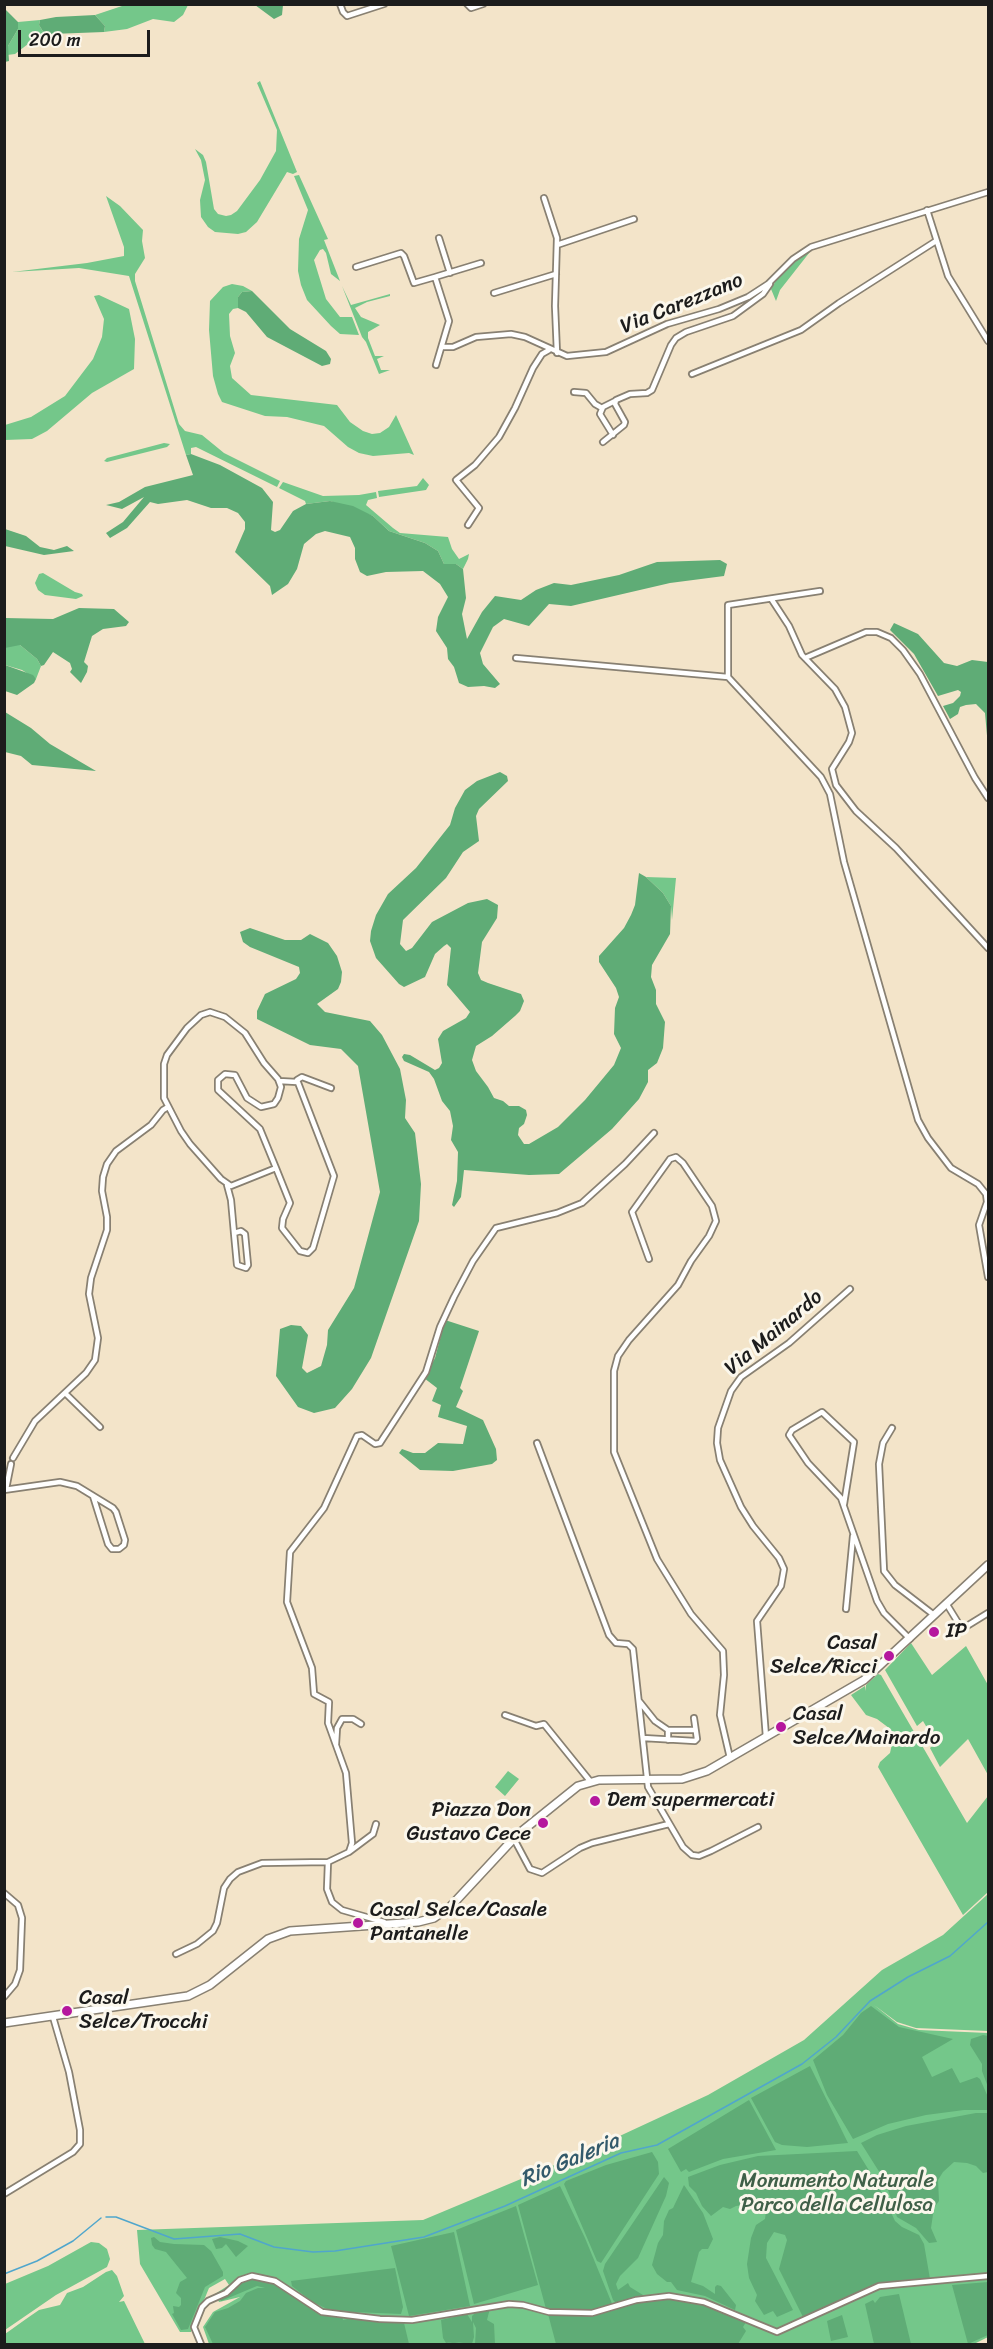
<!DOCTYPE html>
<html>
<head>
<meta charset="utf-8">
<style>
	body { margin:0 }
	#map { position:relative; width:993px; height:2349px; overflow:hidden; background:#f3e4c9; font-family:Sriracha,sans-serif }
	canvas { display:block }
	.frame { position:absolute; inset:0; border:6px solid #1c1c1c; pointer-events:none }
	.scale { position:absolute; left:18px; top:30px; width:132px; height:27px; box-sizing:border-box; border:3px solid #1c1c1c; border-top:0; padding-left:8px; font-size:18px; line-height:21px; white-space:nowrap; color:#1c1c1c; -webkit-text-stroke:4px #fbf7ec; paint-order:stroke }
</style>
</head>
<body>
<div id="map">
<canvas width="993" height="2349"></canvas>
<div class="frame"></div>
<div class="scale">200 m</div>
</div>
<script>
const context = document.querySelector('canvas').getContext('2d');
context.lineJoin = 'round';
function paint(path, color) { context.fillStyle = color; context.fill(path, 'evenodd'); }
const shape = rows => new Path2D(rows.map(r => 'M' + r).join(''));
function stroke(path, color, width, dash) { context.strokeStyle = color; context.lineWidth = width; context.lineCap = dash ? 'butt' : 'round'; context.setLineDash(dash || []); context.stroke(path); }
function label(font, color, halo, rows, align = 'center') {
  context.font = font + ' Sriracha,sans-serif'; context.lineWidth = 6; context.setLineDash([]); context.textBaseline = 'middle'; context.strokeStyle = halo; context.fillStyle = color; for (const [text, x, y, turn = 0] of rows) {
    context.save(); context.translate(x, y); context.rotate((+turn || 0) * Math.PI / 180); context.textAlign = isNaN(turn) ? turn : align; if (halo) context.strokeText(text, 0, 0); context.fillText(text, 0, 0); context.restore();
  }
}
const green = shape([
	[125,5,188,5,183,15,174,22,153,19,127,29,104,32,105,26,95,15],
	[40,20,39,25,44,33,52,34,28,44,15,54,7,55,8,46,18,29,18,22],
	[260,81,297,172,293,174,287,172,257,222,246,232,238,234,215,232,208,227,201,217,200,200,205,180,201,160,195,149,203,155,206,162,214,209,218,214,226,216,231,215,237,211,260,180,276,151,277,130,257,83],
	[299,175,328,239,324,240,340,281,331,274,326,253,323,249,320,250,314,260,326,299,340,317,352,317,359,335,340,334,331,326,307,300,301,285,298,271,299,239,308,210,294,176],
	[106,196,120,206,143,230,142,241,145,258,135,274,135,281,179,424,185,431,202,435,224,453,280,481,277,487,196,447,191,448,191,454,186,455,129,276,79,268,12,272,87,263,124,256,124,247],
	[813,248,780,290,776,301,771,289,778,277,793,261],
	[232,284,243,286,252,291,242,292,238,297,238,308,233,309,229,314,230,336,235,353,230,366,232,378,251,395,337,405,350,422,363,431,372,434,380,433,389,427,396,415,414,455,409,453,373,456,359,453,348,447,324,426,287,417,265,416,222,402,218,394,213,376,209,330,210,301,223,287],
	[342,286,351,305,390,294,390,296,367,302,355,308,361,317,380,325,368,332,368,338,375,356,384,356,377,359,381,370,390,370,379,374,366,342,362,337],
	[99,295,129,309,135,339,134,369,92,393,47,431,32,439,5,440,5,425,31,417,65,396,93,359,102,337,104,319,94,296],
	[164,443,170,444,167,447,107,462,104,461,107,458],
	[423,478,429,485,426,490,379,497,378,491,417,486],
	[283,482,323,496,359,495,376,492,377,498,368,500,366,505,393,528,400,533,448,537,452,549,459,559,469,554,468,559,463,569,456,564,444,564,438,551,425,543,389,531,373,516,330,501,306,504,305,501,279,488],
	[43,573,75,592,82,594,83,596,76,599,45,595,38,590,35,583,39,574],
	[11,645,20,645,37,659,41,666,36,679,22,670,5,665,4,648],
	[646,877,676,878,672,920,671,906,663,893],
	[911,1643,932,1675,966,1646,988,1685,988,1775,968,1739,940,1767,930,1748,934,1744,933,1738,923,1721,917,1726,885,1670],
	[878,1674,881,1675,967,1823,988,1796,988,1892,963,1915,878,1767,880,1762,890,1753,892,1744,889,1739,891,1735,889,1728,877,1719,866,1715,851,1695,865,1686,866,1691,866,1685],
	[508,1771,519,1779,505,1796,495,1787],
	[988,1894,988,2031,916,2028,897,2022,874,2005,898,2024,919,2030,988,2033,988,2337,974,2344,209,2344,203,2327,213,2312,240,2297,219,2302,215,2294,229,2285,225,2279,209,2288,191,2332,180,2332,140,2264,137,2230,423,2220,583,2153,708,2095,804,2040,882,1970,943,1935],
	[91,2242,99,2243,107,2249,110,2259,107,2267,56,2295,5,2330,5,2284,48,2266],
	[112,2270,117,2276,124,2296,119,2302,124,2301,126,2305,145,2344,5,2344,5,2334,26,2319,39,2310,60,2305,67,2293,83,2287,106,2272]
]);
const forest = shape([
	[255,5,283,5,282,15,274,19],
	[5,9,18,22,18,29,8,46,9,61,5,62],
	[95,15,105,26,104,32,52,34,44,33,39,25,40,20,56,17],
	[252,291,290,329,326,351,331,359,330,364,322,366,267,337,246,312,238,308,238,297,242,292],
	[191,454,220,465,262,488,273,502,271,530,275,532,280,530,293,511,306,504,330,501,353,506,373,516,389,531,425,543,438,551,444,564,456,564,463,569,466,598,462,614,467,639,482,612,495,596,521,600,536,590,554,583,571,585,619,575,657,562,720,560,727,564,724,576,670,583,571,606,549,604,529,626,504,619,493,627,480,653,483,664,500,684,495,688,484,686,468,687,459,683,454,667,448,659,447,648,436,631,438,617,448,597,440,584,423,571,386,572,367,576,360,572,355,559,355,548,350,537,325,531,316,534,304,544,297,569,288,584,272,595,270,586,235,552,245,529,245,522,238,513,227,508,211,508,187,500,158,504,150,502,127,528,110,538,106,533,123,522,144,497,122,509,106,505,119,502,145,487,193,475,186,455],
	[5,529,26,536,40,547,54,550,67,546,74,551,44,555,5,546],
	[79,608,114,609,129,622,126,626,103,629,92,636,84,662,88,666,87,672,81,683,70,672,72,669,70,663,53,652,44,665,41,666,37,659,20,645,5,648,5,618,53,619],
	[894,623,918,634,944,663,957,666,972,660,988,662,988,747,985,713,976,704,966,705,960,707,958,714,950,719,943,706,953,703,960,696,961,692,958,690,938,696,914,654,890,630],
	[5,665,33,675,36,679,34,683,17,695,5,691],
	[5,712,31,728,50,744,96,771,32,765,21,756,5,752],
	[500,772,507,776,508,781,479,809,476,816,479,841,463,852,446,878,403,920,400,944,406,951,412,948,432,922,468,903,487,899,498,905,497,918,482,942,478,973,481,980,488,983,521,994,524,1001,520,1011,515,1016,492,1036,476,1046,472,1060,476,1071,488,1087,494,1098,503,1101,509,1106,519,1106,526,1110,527,1115,524,1124,519,1128,518,1135,524,1144,529,1144,558,1127,585,1100,614,1065,621,1048,614,1034,615,1008,619,997,616,988,599,962,599,956,624,928,631,915,635,905,639,873,646,877,663,893,671,906,670,934,652,965,651,977,656,990,656,1004,665,1022,663,1048,657,1063,648,1070,648,1082,639,1099,612,1129,559,1174,529,1175,464,1170,461,1197,454,1207,452,1205,457,1181,458,1152,451,1140,453,1126,450,1111,442,1101,434,1079,429,1072,404,1061,402,1057,404,1054,410,1055,435,1070,439,1068,442,1063,438,1039,443,1031,466,1018,470,1012,447,985,451,948,447,944,444,946,435,954,425,977,404,987,399,984,376,958,370,941,371,931,376,915,388,894,416,868,450,825,455,808,465,790,477,781],
	[250,928,285,940,301,940,310,934,328,943,337,956,342,972,341,982,338,989,317,1004,325,1012,370,1021,382,1035,400,1069,406,1100,405,1118,415,1133,421,1184,419,1221,371,1358,352,1389,335,1408,314,1413,298,1407,276,1376,280,1329,291,1325,301,1326,308,1335,302,1368,307,1373,321,1366,327,1345,328,1330,354,1288,380,1192,358,1066,341,1049,310,1045,257,1019,257,1011,265,994,296,979,300,973,299,967,250,947,243,942,240,932],
	[445,1320,479,1331,460,1388,463,1391,456,1407,483,1420,496,1449,497,1460,492,1464,453,1471,420,1470,399,1453,402,1449,413,1453,425,1453,438,1443,463,1444,467,1426,438,1417,441,1405,432,1401,437,1388,424,1378,435,1358],
	[871,2006,899,2027,953,2039,922,2057,932,2077,952,2068,960,2083,977,2077,980,2079,988,2097,988,2110,964,2110,926,2115,888,2124,853,2139,827,2095,813,2060,843,2035,861,2013],
	[983,2035,988,2036,988,2087,982,2071,982,2064,970,2045,971,2039],
	[810,2066,848,2143,807,2147,782,2145,775,2142,751,2098],
	[749,2100,776,2150,723,2159,689,2172,686,2169,681,2172,668,2149],
	[976,2113,988,2113,988,2172,983,2173,976,2166,967,2163,954,2162,943,2172,938,2180,939,2201,934,2208,931,2228,937,2242,929,2243,916,2228,897,2217,885,2181,861,2143,877,2135,906,2126],
	[857,2151,878,2185,895,2221,902,2227,919,2235,924,2244,930,2279,882,2282,803,2317,779,2269,787,2240,785,2235,774,2232,767,2243,766,2258,793,2310,777,2317,773,2311,764,2315,755,2301,757,2295,749,2278,747,2264,751,2238,756,2225,765,2219,767,2202,736,2206,730,2209,723,2207,711,2216,702,2206,696,2193,689,2186,688,2177,720,2165,758,2156],
	[652,2152,658,2162,659,2174,601,2263,597,2261,564,2184,566,2181,606,2165],
	[664,2177,669,2183,666,2196,638,2258,620,2276,616,2284,618,2290,628,2283,630,2287,643,2295,642,2298,617,2304,613,2300,603,2271,605,2264],
	[684,2185,703,2213,713,2239,708,2249,702,2249,699,2252,691,2282,703,2286,715,2294,715,2287,717,2285,721,2286,736,2305,735,2310,705,2296,677,2290,671,2282,667,2282,657,2274,652,2265,658,2243,663,2235,664,2221,669,2210,673,2208],
	[560,2186,585,2238,613,2306,591,2311,546,2309,518,2205],
	[516,2206,538,2285,474,2304,456,2230],
	[454,2232,470,2306,409,2316,391,2246],
	[154,2237,160,2242,174,2244,204,2245,211,2251,223,2272,223,2276,205,2287,188,2329,181,2330,172,2314,174,2313,173,2306,179,2307,181,2305,181,2298,176,2293,180,2282,187,2278,166,2252,155,2249,152,2245,151,2238],
	[220,2237,238,2241,248,2246,236,2257,226,2244,222,2248,216,2249,212,2239],
	[395,2268,403,2307,401,2314,331,2311,311,2301,292,2286,291,2281],
	[255,2277,276,2283,316,2311,342,2316,343,2320,352,2318,404,2323,409,2344,213,2344,205,2327,215,2312,228,2308,240,2301,246,2293,258,2288,265,2288,257,2286,221,2301,217,2294,231,2285],
	[988,2282,988,2335,968,2344,952,2285],
	[899,2294,911,2344,874,2344,865,2304,873,2300,875,2303,880,2297],
	[663,2297,700,2304,730,2315,746,2322,743,2327,746,2331,738,2344,556,2344,548,2314,597,2314,637,2301],
	[490,2308,487,2320,494,2324,495,2344,475,2344,476,2328,473,2322,474,2337,472,2344,455,2342,463,2344,444,2344,452,2342,446,2343,443,2338,441,2320,467,2314,472,2322,472,2316,477,2311],
	[842,2315,848,2337,831,2341,827,2321]
]);
const stream = shape([
	[106,2217,116,2217,174,2239,240,2234,274,2247,313,2252,335,2251,424,2237,505,2206,621,2153,657,2145,802,2064,836,2037,870,2001,908,1977,950,1956,988,1922],
	[4,2274,37,2261,73,2241,101,2218]
]);
const minor = shape([
	[340,4,343,12,347,16,384,4],
	[467,4,471,8,483,4],
	[544,198,557,238,555,306,557,353],
	[927,210,948,276,988,341],
	[439,238,450,273],
	[557,245,634,219],
	[356,267,401,253,404,256,414,283,435,277],
	[494,293,556,274],
	[442,347,453,347,476,337,511,334,525,337,567,356,606,352,667,324,719,309,748,297,768,284,793,259,811,247,988,192],
	[436,365,449,321,435,277,481,263],
	[692,374,801,330,839,303,936,241],
	[574,392,586,393,595,404,602,408],
	[613,435,600,414,603,407,615,401],
	[603,442,624,425,625,422,615,404,616,400,630,394,647,393,652,390,671,345,676,338,686,332,733,316,763,294,770,284],
	[468,525,479,508,456,480,475,465,499,437,515,408,533,368,542,354,549,350],
	[772,600,789,626,802,655,835,689,845,707,852,733,849,742,832,769,836,785,856,811,896,848,988,948],
	[516,658,728,677,821,777,830,794,844,862,918,1120,928,1138,951,1168,978,1184,986,1194,987,1202,979,1225,988,1277],
	[805,658,866,632,877,632,891,638,903,650,920,674,975,778,988,798],
	[728,677,728,605,820,591],
	[210,1012,225,1017,245,1033,264,1063,278,1079,281,1087,278,1098,274,1104,261,1107,247,1098,235,1075,225,1074,218,1080,218,1090,260,1129,276,1168,231,1186,221,1179,190,1144,181,1131,164,1098,164,1064,167,1055,187,1028,201,1015,210,1012],
	[279,1081,297,1082],
	[276,1168,290,1203,283,1219,282,1228,300,1251,308,1253,313,1248,334,1176,297,1080,302,1077,331,1088],
	[227,1185,231,1200,234,1233,237,1265,246,1268,248,1265,245,1234,241,1231,234,1233],
	[649,1259,632,1212,670,1159,676,1157,683,1163,712,1206,716,1221,709,1236,691,1261,678,1285,629,1340,618,1356,614,1371,614,1452,657,1559,691,1614,723,1651,724,1675,720,1715,730,1758],
	[65,1393,100,1427],
	[892,1428,883,1443,879,1464,884,1571,895,1585,934,1615],
	[537,1443,609,1635,616,1643,628,1644,633,1649,648,1787,683,1847,692,1855,699,1856,711,1851,758,1827],
	[13,1458,35,1421,86,1373,95,1360,98,1338,89,1294,91,1278,107,1230,107,1217,102,1191,103,1177,107,1164,116,1151,151,1125,163,1110,168,1107],
	[6,1489,11,1464],
	[4,1490,60,1482,77,1486,113,1508,116,1512,125,1540,124,1545,119,1549,112,1549,108,1544,93,1496],
	[844,1504,854,1442,822,1412,792,1430,789,1435,808,1463,841,1498,877,1601,884,1613,910,1639],
	[946,1603,962,1629,988,1613],
	[846,1609,853,1536],
	[639,1701,655,1721,668,1730,668,1740],
	[505,1715,536,1726,544,1724,590,1781],
	[668,1730,695,1730],
	[766,1737,757,1621,781,1586,784,1569,779,1558,753,1526,741,1507,720,1460,717,1443,718,1428,731,1391,741,1377,789,1343,850,1289],
	[643,1738,695,1741,697,1739,694,1718],
	[336,1744,337,1728,342,1719,353,1719,361,1724],
	[514,1839,530,1869,542,1873,580,1848,592,1843,669,1824],
	[349,1852,373,1834,376,1824],
	[4,1893,18,1905,22,1918,20,1970,15,1984,4,1997],
	[384,1922,342,1910,332,1902,327,1889,328,1862,349,1852,352,1843,346,1773,328,1723,329,1702,314,1694,312,1668,287,1602,290,1552,324,1508,357,1436,362,1435,375,1444,380,1443,426,1372,440,1327,454,1297,473,1261,496,1228,557,1213,582,1203,625,1164,654,1133],
	[176,1954,197,1944,213,1931,217,1923,224,1888,230,1879,238,1872,262,1863,328,1862],
	[4,2194,73,2152,80,2144,80,2130,69,2072,53,2017],
	[201,2344,194,2327,202,2307,208,2301,226,2293,240,2280,252,2276,275,2281,322,2312,380,2319,412,2320,509,2304,523,2305,549,2312,592,2313,636,2300,669,2296,704,2302,777,2332,879,2286,988,2276]
]);
const secondary = shape([
	[4,2023,188,1996,210,1985,268,1939,290,1931,418,1922,434,1918,451,1906,517,1835,578,1786,599,1780,682,1779,707,1771,864,1680,988,1565]
]);
const markers = [
	[934,1632,6,"#b5179e"],
	[889,1656,6,"#b5179e"],
	[781,1727,6,"#b5179e"],
	[595,1801,6,"#b5179e"],
	[543,1823,6,"#b5179e"],
	[358,1923,6,"#b5179e"],
	[67,2011,6,"#b5179e"]
];
const streetNames = [
	["Via Carezzano",682,304,-22],
	["Via Mainardo",774,1333,-40]
];
const poiNames = [
	["IP",946,1632],
	["Casal",877,1644,"right"],
	["Selce/Ricci",877,1668,"right"],
	["Casal",793,1715],
	["Selce/Mainardo",793,1739],
	["Dem supermercati",607,1801],
	["Piazza Don",531,1811,"right"],
	["Gustavo Cece",531,1835,"right"],
	["Casal Selce/Casale",370,1911],
	["Pantanelle",370,1935],
	["Casal",79,1999],
	["Selce/Trocchi",79,2023]
];
const parkNames = [
	["Monumento Naturale",837,2182],
	["Parco della Cellulosa",837,2206]
];
const waterNames = [
	["Rio Galeria",570,2161,-23]
];
paint(green, '#74c78a');
paint(forest, '#5fac76');
stroke(stream, '#50a6cc', 1.5);
stroke(minor, '#888072', 8);
stroke(secondary, '#888072', 10);
stroke(minor, '#fff', 4.5);
stroke(secondary, '#fff', 7);
for (const [x, y, r, color] of markers) { const dot = new Path2D(); dot.arc(x, y, r, 0, 2 * Math.PI); context.fillStyle = color; context.fill(dot); stroke(dot, '#fbf7ec', 2); }
label('21px', '#1c1c1c', '#fbf7ec', streetNames);
label('21px', '#1c1c1c', '#fbf7ec', poiNames, 'left');
label('21px', '#3f6048', '#fbf7ec', parkNames);
label('italic 22px', '#335a6b', '#fbf7ec', waterNames);
</script>
</body>
</html>
